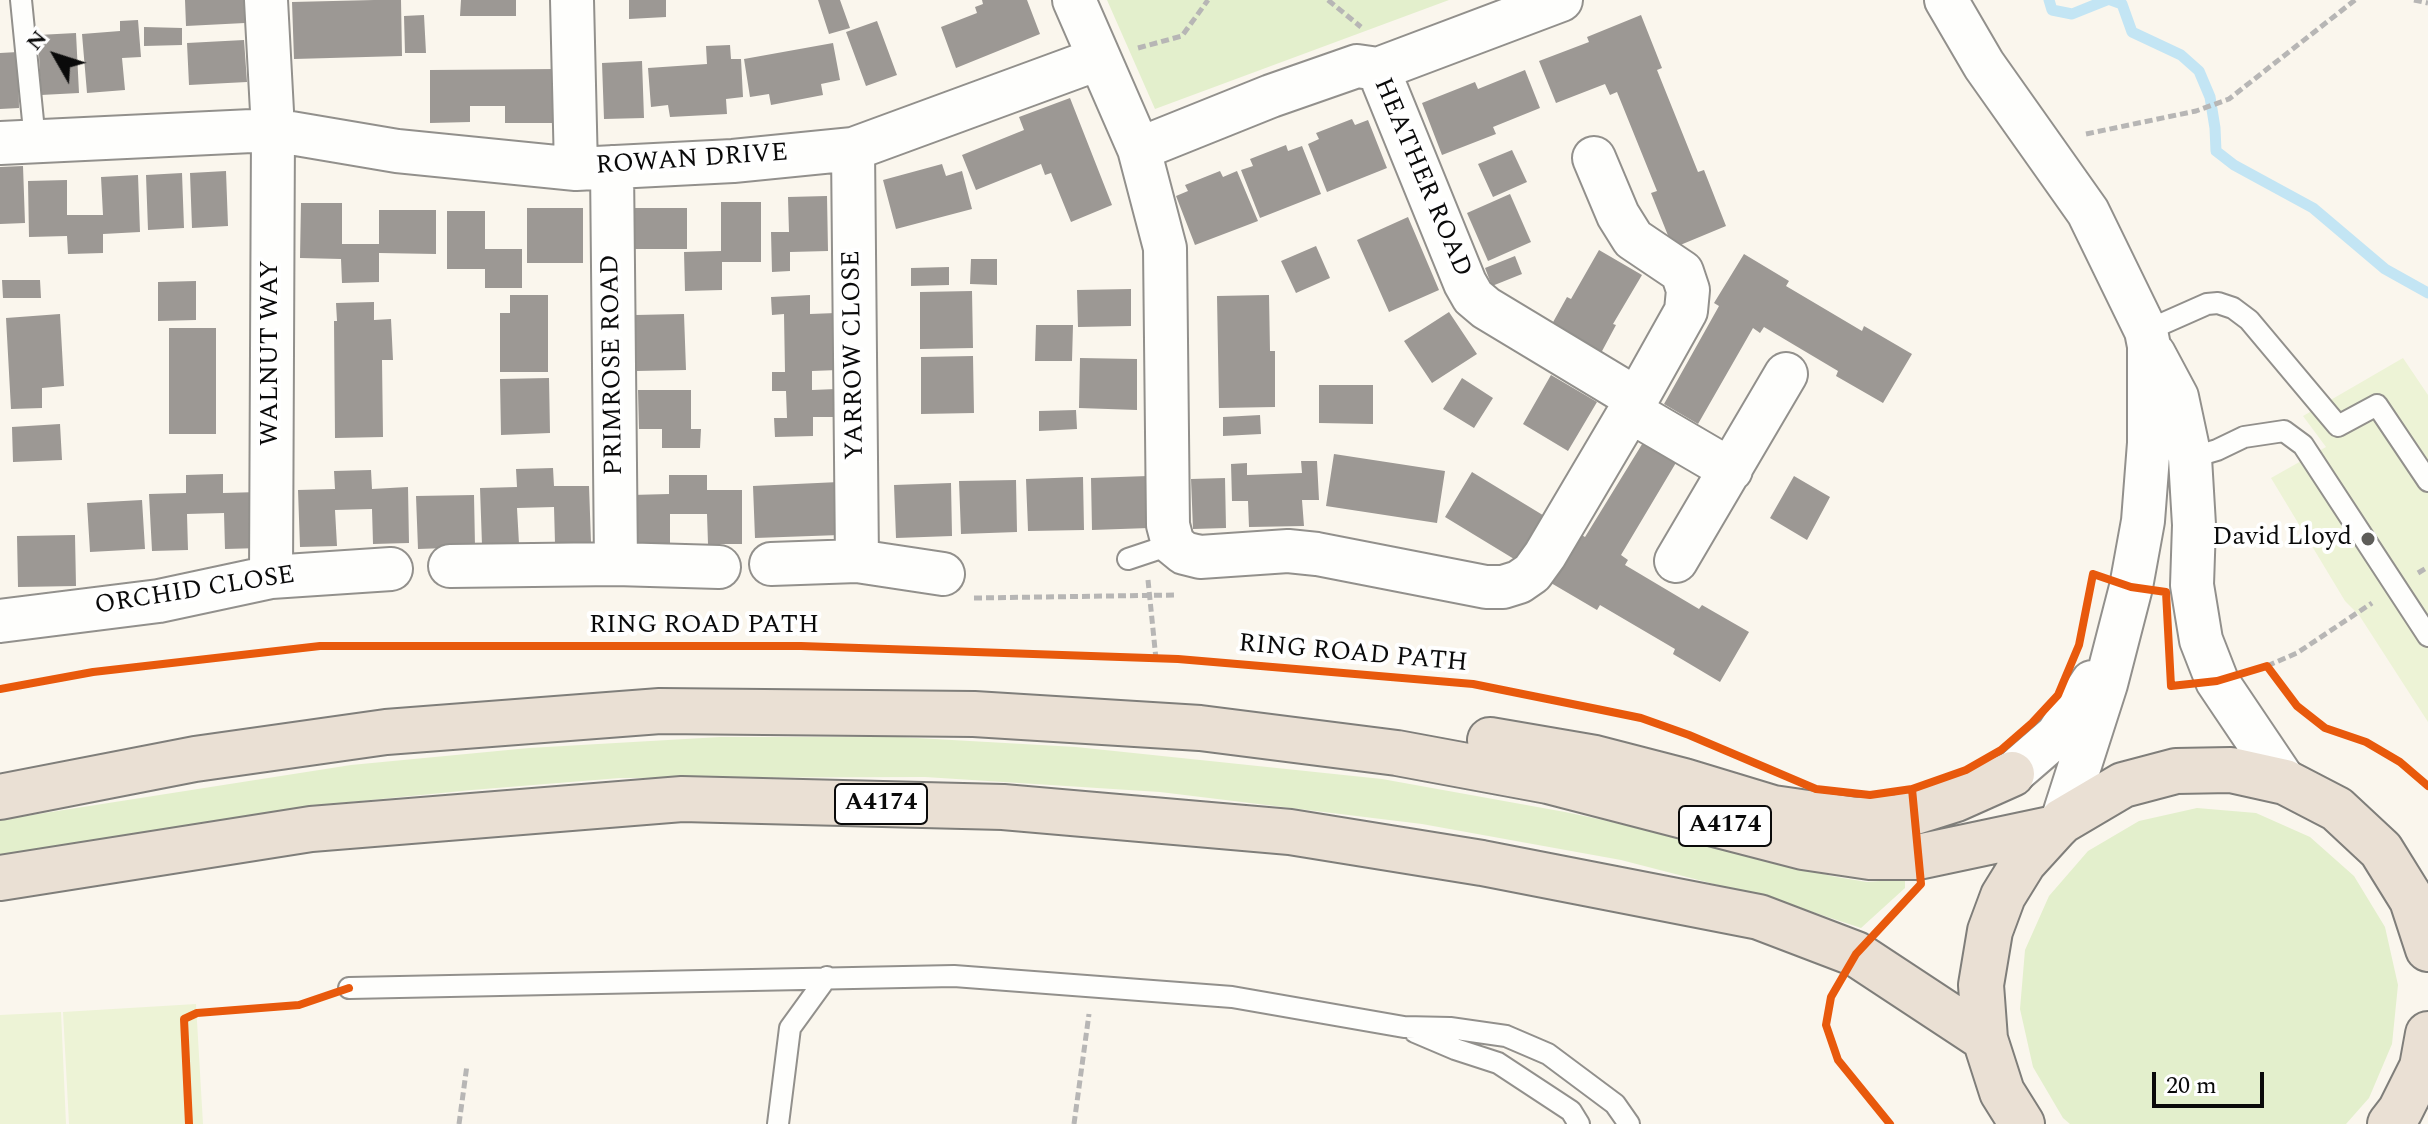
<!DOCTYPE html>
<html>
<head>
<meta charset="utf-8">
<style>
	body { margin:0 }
	#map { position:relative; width:2428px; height:1124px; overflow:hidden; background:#faf6ed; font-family:Spectral,serif }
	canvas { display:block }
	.north { position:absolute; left:16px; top:16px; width:80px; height:80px; -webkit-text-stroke:6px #fff; paint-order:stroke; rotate:309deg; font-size:22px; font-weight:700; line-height:32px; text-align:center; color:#0a0a0a }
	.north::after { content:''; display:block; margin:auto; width:28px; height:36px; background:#0a0a0a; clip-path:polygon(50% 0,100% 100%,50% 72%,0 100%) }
	.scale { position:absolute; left:2152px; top:1072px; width:112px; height:36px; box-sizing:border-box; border:4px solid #0a0a0a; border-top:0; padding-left:10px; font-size:24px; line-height:28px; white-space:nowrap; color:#0a0a0a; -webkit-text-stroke:6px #fff; paint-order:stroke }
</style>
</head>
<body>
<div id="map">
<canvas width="2428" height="1124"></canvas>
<div class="north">N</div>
<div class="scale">20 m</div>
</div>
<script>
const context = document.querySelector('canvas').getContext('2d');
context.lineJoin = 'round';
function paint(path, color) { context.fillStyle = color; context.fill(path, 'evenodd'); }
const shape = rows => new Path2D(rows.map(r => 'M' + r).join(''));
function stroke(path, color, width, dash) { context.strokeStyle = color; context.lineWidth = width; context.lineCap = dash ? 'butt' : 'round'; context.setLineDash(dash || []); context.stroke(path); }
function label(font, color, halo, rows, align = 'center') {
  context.font = font + ' Spectral,serif'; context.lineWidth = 8; context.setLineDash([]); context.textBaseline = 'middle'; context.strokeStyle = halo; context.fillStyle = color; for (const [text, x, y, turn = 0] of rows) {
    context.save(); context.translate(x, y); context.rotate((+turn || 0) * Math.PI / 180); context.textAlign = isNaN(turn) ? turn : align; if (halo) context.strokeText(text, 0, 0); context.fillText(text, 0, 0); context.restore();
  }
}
const green = shape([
	[1107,0,1449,0,1155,109],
	[720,737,899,737,1076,747,1382,779,1565,812,1745,850,1831,876,1867,882,1905,879,1905,888,1861,928,1776,900,1621,860,1422,824,1160,792,925,777,620,778,472,790,310,806,0,858,0,820,351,765,529,748],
	[2197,808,2256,813,2310,837,2354,876,2385,927,2398,985,2392,1044,2369,1098,2346,1124,2070,1124,2063,1118,2033,1067,2020,1009,2025,950,2049,896,2088,851,2139,821]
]);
const pitch = shape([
	[2403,358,2428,395,2428,722,2359,615,2345,601,2271,478,2326,447,2303,416],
	[196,1004,203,1124,69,1124,63,1012],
	[61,1012,66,1124,0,1124,0,1015]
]);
const stream = shape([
	[2049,0,2052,10,2072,14,2107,0],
	[2111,0,2122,4,2132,32,2181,55,2199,71,2210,97,2215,128,2216,151,2234,165,2313,208,2385,269,2428,293]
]);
const building = shape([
	[185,0,244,0,245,23,186,26],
	[374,0,401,0,402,56,294,59,292,2],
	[461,0,516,0,516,16,460,16],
	[629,0,666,0,666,17,629,19],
	[818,0,840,0,850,28,829,34],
	[982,0,1027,0,1040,34,956,68,941,27,977,13,975,7,983,4],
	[424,15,426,53,405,53,404,16],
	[1641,15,1662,68,1657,70,1698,172,1704,170,1726,226,1673,248,1651,193,1657,191,1617,92,1610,95,1605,84,1556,103,1539,61,1589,42,1587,37],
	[138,20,141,57,122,58,125,90,87,93,82,34,120,31,120,21],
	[877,21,897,75,866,86,846,32],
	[144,27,182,28,182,45,144,46],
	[76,33,79,93,41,95,38,35],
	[244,40,247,82,189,85,187,43],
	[833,43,840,80,821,84,823,95,771,105,769,94,750,97,744,59],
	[730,45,731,59,741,59,743,97,726,99,727,114,670,117,668,105,651,107,648,68,707,64,706,46],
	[18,52,19,108,0,109,0,53],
	[642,61,644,118,604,119,602,63],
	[558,69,557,123,505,123,505,106,470,106,470,122,430,123,430,70],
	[1525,70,1540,108,1493,127,1496,134,1442,155,1422,103,1475,82,1478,89],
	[1070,98,1112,205,1071,222,1051,173,1045,175,1041,164,976,190,962,155,1024,130,1019,117],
	[1352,119,1355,125,1368,120,1387,168,1327,192,1308,144,1319,139,1316,133],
	[1286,145,1288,151,1302,146,1321,194,1260,218,1241,170,1253,166,1250,159],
	[1512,150,1527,182,1493,197,1478,164],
	[942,164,946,176,962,171,972,209,896,229,883,180],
	[23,166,25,223,0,224,0,167],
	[226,171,228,226,192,228,190,173],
	[1220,171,1223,177,1237,171,1258,221,1195,245,1176,196,1188,191,1185,185],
	[182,173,184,228,148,230,146,175],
	[138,175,140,232,103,234,103,253,68,254,67,236,29,237,28,181,67,180,67,215,103,215,101,177],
	[1510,194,1531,242,1488,261,1467,213],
	[827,196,828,251,790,252,790,271,772,272,771,232,789,232,788,197],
	[721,202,761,202,761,262,722,262,722,290,685,291,684,252,721,251],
	[301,203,342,203,342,244,379,244,379,210,436,210,436,254,379,253,379,282,342,283,341,259,300,258],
	[527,208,583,208,583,263,527,263],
	[629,208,687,208,687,249,629,249],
	[447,211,485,211,485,249,522,249,522,288,485,288,485,269,447,269],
	[1408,217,1439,290,1389,312,1357,240],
	[1316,246,1330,278,1296,293,1281,261],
	[1599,250,1642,275,1613,324,1616,325,1601,353,1552,324,1567,297,1571,299],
	[1744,254,1789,281,1786,286,1862,331,1864,326,1912,354,1883,403,1836,376,1838,371,1764,327,1760,333,1753,328,1698,424,1664,404,1719,306,1714,303],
	[1515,256,1522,274,1492,286,1485,268],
	[971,259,997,259,997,285,970,284],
	[949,267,949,285,911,286,911,268],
	[2,280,40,280,41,298,3,298],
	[196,281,196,320,158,321,158,282],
	[1131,289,1131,326,1078,327,1077,290],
	[972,291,973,348,920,349,920,292],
	[510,295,548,295,548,372,500,372,500,313,510,313],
	[810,295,810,314,836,313,838,370,812,371,812,390,836,389,836,417,813,417,813,436,775,437,774,418,787,418,786,391,772,391,772,372,785,372,784,314,772,315,771,297],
	[1269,295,1270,351,1275,351,1275,407,1219,408,1217,296],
	[374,302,374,320,391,319,393,360,382,360,383,437,335,438,334,321,337,321,336,303],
	[1449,312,1477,354,1432,383,1404,341],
	[60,314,64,386,42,388,42,408,11,409,6,318],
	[684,314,686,370,636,371,635,315],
	[1036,325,1073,325,1072,361,1035,361],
	[169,328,216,328,216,434,169,434],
	[973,356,974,413,921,414,921,357],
	[1080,358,1137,359,1137,410,1079,408],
	[1551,375,1597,402,1568,451,1523,424],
	[549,378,550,433,501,435,500,379],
	[1462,378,1493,398,1474,428,1443,409],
	[1319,385,1373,385,1373,424,1319,423],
	[638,390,691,390,691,429,701,429,700,448,662,448,662,429,639,429],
	[1076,410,1077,429,1039,431,1039,411],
	[1260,415,1261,434,1223,436,1223,417],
	[60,424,62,460,13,462,12,427],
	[1644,441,1677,461,1621,555,1628,560,1625,565,1699,609,1702,605,1749,632,1720,682,1673,654,1675,649,1600,605,1597,610,1551,583,1580,534,1585,537],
	[1334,454,1445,471,1437,523,1326,506],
	[1301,461,1317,461,1319,500,1302,500,1304,526,1249,527,1248,501,1232,501,1231,464,1247,463,1247,475,1302,473],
	[553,468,554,486,589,486,591,542,555,543,554,507,517,508,519,544,482,545,480,488,517,487,516,469],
	[371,470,372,489,408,487,409,543,373,544,372,509,335,510,337,546,300,547,298,490,335,489,334,471],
	[1472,472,1546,517,1519,562,1445,517],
	[223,474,223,493,259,492,261,548,225,549,224,513,187,514,188,550,152,551,149,494,186,493,186,475],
	[669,475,707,475,707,490,742,490,742,544,708,544,707,514,670,514,670,546,632,547,631,495,669,494],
	[1148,476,1149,528,1092,530,1091,478],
	[1794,476,1830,497,1807,540,1770,518],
	[1083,477,1084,530,1028,531,1026,479],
	[1225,478,1226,528,1193,529,1191,479],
	[1016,480,1017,532,961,534,959,481],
	[839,482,840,535,755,538,753,486],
	[951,483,952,536,896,538,894,485],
	[474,495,475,547,418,549,416,496],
	[142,500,145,549,90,552,87,503],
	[75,535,76,586,18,587,17,536]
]);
const path = shape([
	[1328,0,1361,27],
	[2414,0,2428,3],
	[1138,48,1182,36,1208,0],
	[2086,134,2196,111,2229,99,2355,0],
	[2418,573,2428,567],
	[1148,580,1156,659],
	[974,598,1176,595],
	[2267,666,2297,653,2372,603],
	[459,1124,467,1065],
	[1074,1124,1089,1014]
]);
const service = shape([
	[21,0,35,141],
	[2146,331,2207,304,2218,303,2233,308,2249,320,2338,426,2377,405,2428,481],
	[2190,458,2217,450,2244,437,2284,431,2303,445,2428,636],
	[1128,559,1173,544],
	[349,988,954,976,1232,997,1404,1027,1450,1028,1506,1036,1548,1054,1615,1104,1629,1124],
	[1415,1032,1455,1049,1498,1063,1571,1111,1579,1124],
	[778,1124,790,1028,827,977]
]);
const minor = shape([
	[266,0,273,130,271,577],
	[572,0,576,169],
	[1074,0,1139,149,1165,248,1168,525,1173,544,1184,553,1200,557,1288,551,1317,554,1486,587,1503,587,1519,582,1532,573,1545,555,1630,411,1686,311,1688,290,1682,272,1633,239,1618,215,1594,158],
	[1946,0,1984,65,2088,212,2146,331,2149,346,2149,443,2143,521,2131,587,2106,684,2062,821],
	[1378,69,1561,0],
	[0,143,273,130,397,151,576,169,733,161,853,149,1098,59],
	[853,149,857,561],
	[1139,149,1271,96,1357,66,1378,69,1465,283,1473,297,1486,308,1637,399],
	[612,167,616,564],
	[2154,354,2177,397,2190,458,2194,525,2192,585,2201,640,2217,681,2285,782],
	[1630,411,1731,470],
	[1676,561,1786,374],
	[771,564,857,561,943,574],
	[450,566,616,564,719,567],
	[0,621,159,601,271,577,391,569],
	[2012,774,2057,735,2092,682]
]);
const trunk = shape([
	[1490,740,1595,758,1684,781,1773,808,1856,820,1899,817,1956,799,2012,774],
	[0,797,195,759,386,732,660,711,974,714,1200,728,1397,753,1548,781,1803,847,1870,857,1918,857,2055,828],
	[0,878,311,829,682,799,1003,807,1290,832,1482,863,1759,917,1856,954,1985,1039],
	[2022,1124,2002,1092,1985,1039,1981,985,1990,931,2003,896,2024,862,2055,828,2062,821,2123,785,2176,771,2231,770,2285,782,2337,809,2381,850,2412,900,2428,949],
	[2390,1124,2400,1111,2422,1067,2428,1034]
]);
const cycleway = shape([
	[0,689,93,672,320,646,801,646,1178,659,1473,684,1597,709,1641,718,1689,735,1816,789,1870,795,1912,789,1966,770,2001,750,2032,723,2058,695,2079,645,2093,574,2131,587,2166,592,2171,686,2217,681,2267,666,2297,706,2325,728,2366,742,2400,762,2428,786],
	[189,1124,184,1019,197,1013,299,1005,349,988],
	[1890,1124,1838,1060,1826,1025,1831,997,1856,954,1921,884,1912,789]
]);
const markers = [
	[2368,539,8,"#5e5d59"]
];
const shields = [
	[881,804,92],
	[1725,826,92]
];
const shieldNames = [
	["A4174",881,804],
	["A4174",1725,826]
];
const streetNames = [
	["ROWAN DRIVE",692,161,-4],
	["HEATHER ROAD",1421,178,67],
	["WALNUT WAY",272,353,-90],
	["YARROW CLOSE",855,355,-91],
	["PRIMROSE ROAD",614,365,-91],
	["ORCHID CLOSE",195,592,-9],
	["RING ROAD PATH",704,627],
	["RING ROAD PATH",1353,655,5]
];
const poiNames = [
	["David Lloyd",2352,539]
];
paint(green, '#e3efcc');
paint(pitch, '#edf3d6');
stroke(stream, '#c3e5f4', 11);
paint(building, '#9c9894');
stroke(service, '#92908c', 24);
stroke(minor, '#92908c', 46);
stroke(trunk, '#7f7e7a', 48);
stroke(path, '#b7b6b5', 5, [8, 4]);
stroke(service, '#fefefc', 20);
stroke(minor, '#fefefc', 42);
stroke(trunk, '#eae0d4', 44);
stroke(cycleway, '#e8590c', 8);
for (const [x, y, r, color] of markers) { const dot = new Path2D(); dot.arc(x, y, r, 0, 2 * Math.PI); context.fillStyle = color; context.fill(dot); stroke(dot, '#fff', 3); }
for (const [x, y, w] of shields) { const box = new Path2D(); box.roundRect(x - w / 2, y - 20, w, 40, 6); context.fillStyle = '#fff'; context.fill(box); stroke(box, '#0a0a0a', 2); }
label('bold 24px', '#0a0a0a', null, shieldNames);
label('26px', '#0a0a0a', '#fff', streetNames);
label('26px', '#0a0a0a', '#fff', poiNames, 'right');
</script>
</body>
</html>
